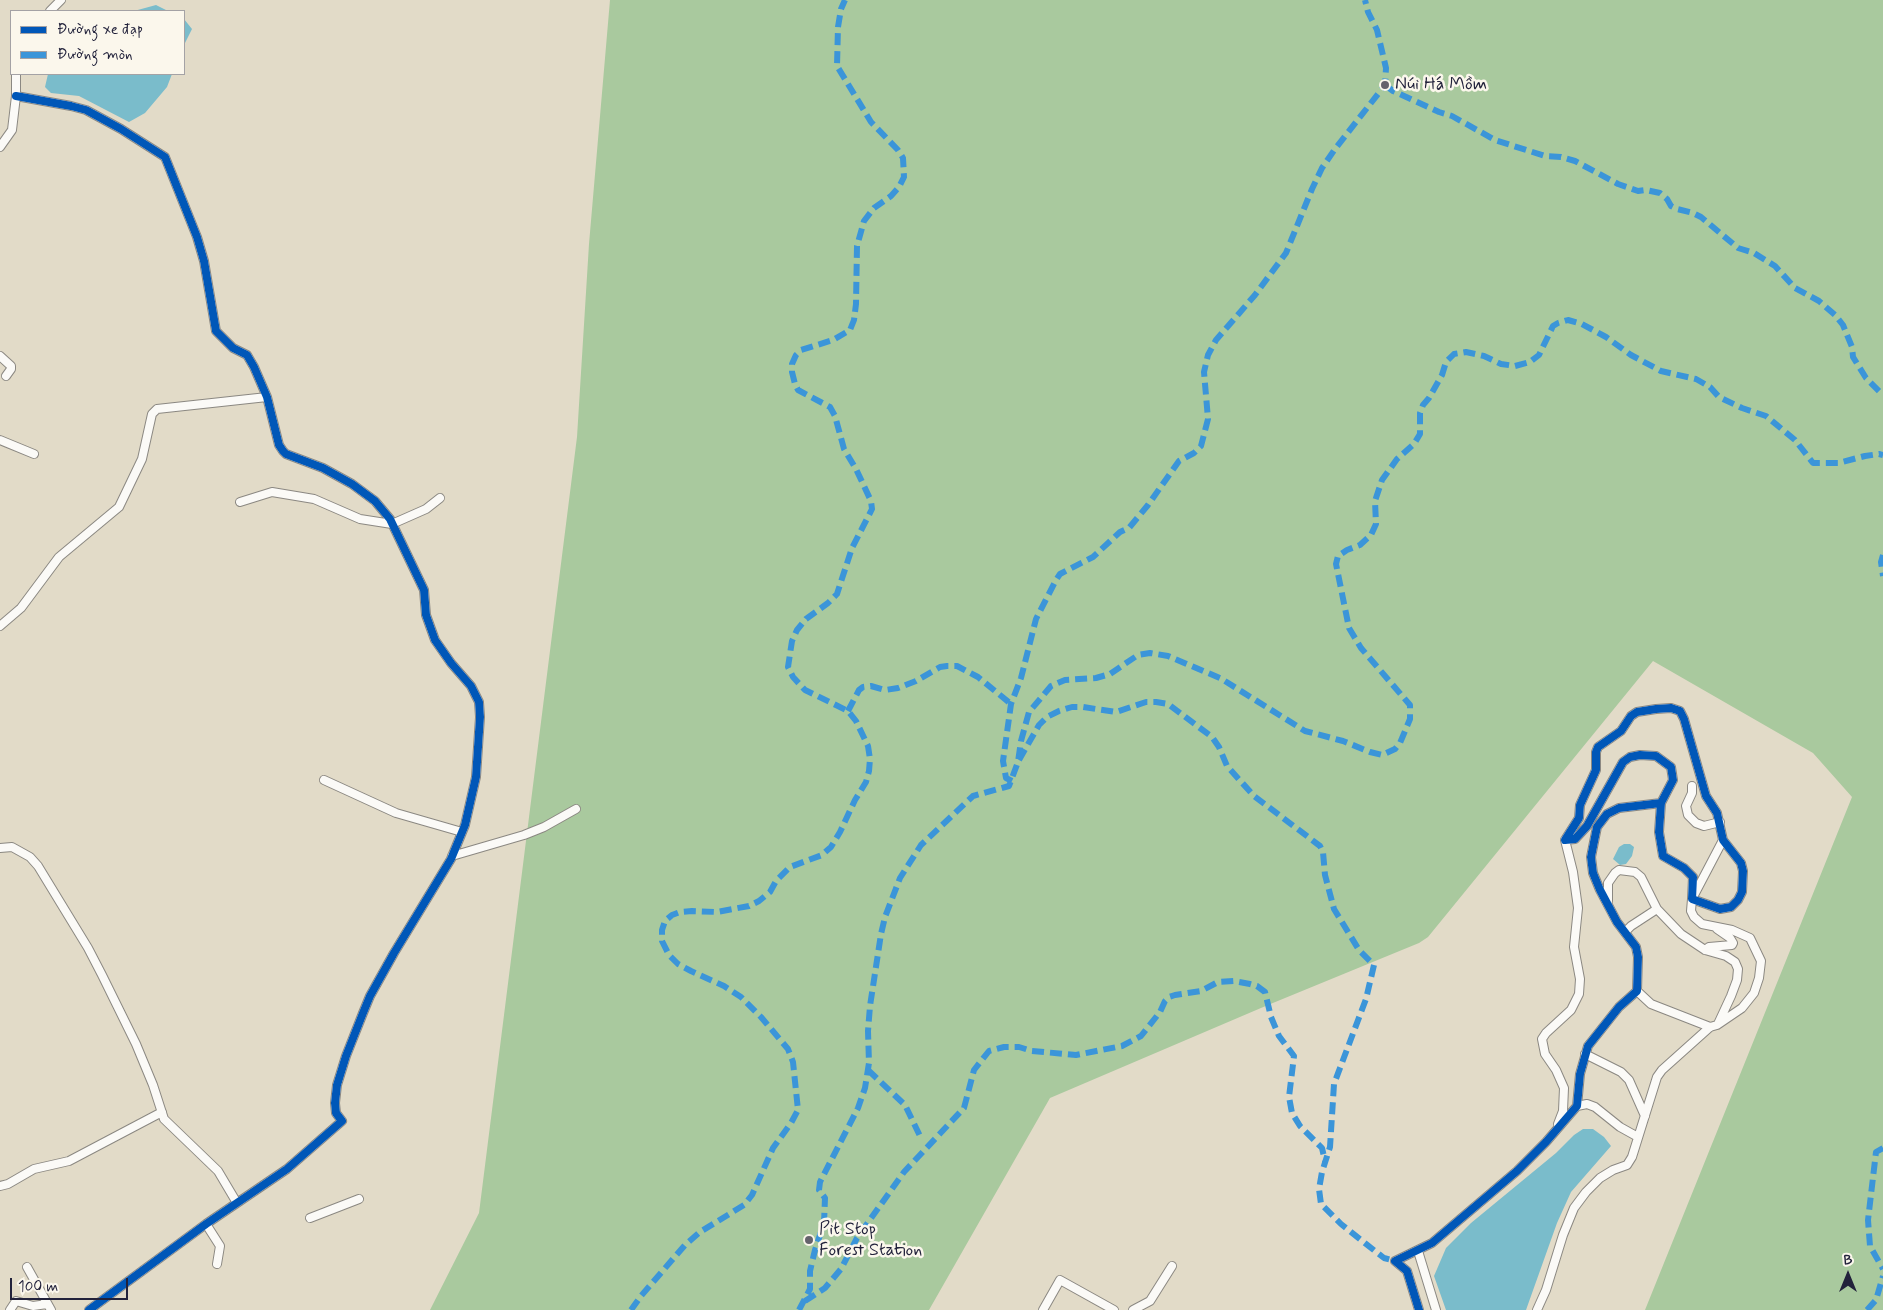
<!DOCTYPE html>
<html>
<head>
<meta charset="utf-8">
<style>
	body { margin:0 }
	#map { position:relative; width:1883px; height:1310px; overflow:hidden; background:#e2dbc8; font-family:Mynerve,sans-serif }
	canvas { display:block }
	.legend { position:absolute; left:10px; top:10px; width:175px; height:65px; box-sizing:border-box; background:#fbf7ec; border:1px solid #a4a2a5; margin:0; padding:6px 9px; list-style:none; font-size:15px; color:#22223b }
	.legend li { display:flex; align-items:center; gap:10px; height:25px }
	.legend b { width:25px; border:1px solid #a4a2a5 }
	.north { position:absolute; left:1823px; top:1250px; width:50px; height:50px; -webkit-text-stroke:4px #fbf7ec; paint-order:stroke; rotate:0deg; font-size:14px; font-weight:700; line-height:20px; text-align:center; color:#22223b }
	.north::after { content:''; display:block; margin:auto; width:18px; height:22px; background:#22223b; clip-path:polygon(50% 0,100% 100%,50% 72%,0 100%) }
	.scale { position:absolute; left:10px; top:1278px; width:118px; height:22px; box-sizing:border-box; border:2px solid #22223b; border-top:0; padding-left:6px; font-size:15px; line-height:18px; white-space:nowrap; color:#22223b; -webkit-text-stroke:4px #fbf7ec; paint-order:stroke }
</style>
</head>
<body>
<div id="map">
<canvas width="1883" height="1310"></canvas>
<ul class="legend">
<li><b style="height:6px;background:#0057b8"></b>Đường xe đạp</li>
<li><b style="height:6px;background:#3b95d9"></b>Đường mòn</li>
</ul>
<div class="north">B</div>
<div class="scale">100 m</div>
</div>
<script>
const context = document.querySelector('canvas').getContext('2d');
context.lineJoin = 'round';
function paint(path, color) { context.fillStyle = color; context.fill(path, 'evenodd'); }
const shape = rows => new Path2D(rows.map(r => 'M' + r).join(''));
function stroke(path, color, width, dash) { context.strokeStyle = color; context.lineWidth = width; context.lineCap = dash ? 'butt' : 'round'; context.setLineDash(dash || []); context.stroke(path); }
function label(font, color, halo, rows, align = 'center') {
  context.font = font + ' Mynerve,sans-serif'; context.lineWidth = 5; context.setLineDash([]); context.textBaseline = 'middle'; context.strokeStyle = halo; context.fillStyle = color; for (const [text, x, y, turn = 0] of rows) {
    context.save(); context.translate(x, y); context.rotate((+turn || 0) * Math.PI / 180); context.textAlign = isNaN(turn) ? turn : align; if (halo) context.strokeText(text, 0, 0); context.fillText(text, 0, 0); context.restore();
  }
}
const forest = shape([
	[610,0,1883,0,1883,1310,1645,1310,1852,797,1813,753,1653,661,1428,937,1419,943,1268,1005,1050,1098,929,1310,430,1310,479,1213,577,437,589,244]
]);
const water = shape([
	[156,5,168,11,134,11],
	[184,19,192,29,184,45],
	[48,74,172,74,167,87,145,113,129,122,79,96,51,93,45,87],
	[1624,844,1630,844,1634,847,1632,856,1626,864,1620,865,1613,859,1619,847],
	[1583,1129,1593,1129,1604,1137,1611,1146,1571,1192,1557,1223,1526,1310,1446,1310,1434,1276,1446,1248,1471,1223,1556,1153,1574,1135]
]);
const minor = shape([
	[50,11,61,0],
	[16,96,71,106,86,110,121,129,165,157,197,237,204,261,216,331,233,348,247,355,254,367,267,397,279,445,283,451,286,454,323,468,352,484,375,501,390,519,424,590,426,615,435,640,451,663,471,686,479,702,480,717,476,777,465,825,451,859,394,953,370,996,363,1013,346,1056,337,1085,335,1103,336,1113,342,1121,287,1169,206,1224,89,1310],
	[0,147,12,130,16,96,16,74],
	[0,356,11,366,11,369,6,376],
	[0,440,34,454],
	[240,502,272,492,314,499,360,519,392,524,426,509,440,498],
	[0,626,21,608,59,557,119,507,142,459,152,414,157,409,267,397],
	[1671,708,1680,711,1684,719,1706,796,1717,813,1723,840,1741,863,1743,871,1742,892,1738,900,1731,907,1720,909,1692,899,1693,877,1684,868,1663,856,1659,832,1661,803,1673,780,1671,767,1656,756,1640,755,1630,757,1623,762,1587,826,1575,839,1565,840,1579,818,1580,805,1596,770,1596,752,1598,747,1621,731,1631,716,1637,712,1656,709,1671,708],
	[324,780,396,813,462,832],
	[1692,786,1692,793,1686,806,1688,815,1696,823,1704,826,1720,822],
	[0,848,12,847,30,857,38,866,88,948,102,975,136,1044,153,1085,164,1119,218,1171,237,1203],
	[452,856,524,835,544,827,576,809],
	[1608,901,1608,883,1615,873,1619,870,1635,872,1641,877,1657,909,1681,934,1705,950,1726,956,1735,962,1738,969,1737,980,1731,996,1718,1024],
	[1625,932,1631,926,1657,909],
	[1705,950,1709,947,1732,945,1733,943,1730,938,1717,929],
	[1637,991,1651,1004,1710,1027],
	[1585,1054,1621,1072,1629,1080,1645,1116],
	[1577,1106,1587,1104,1595,1107,1620,1127,1638,1137],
	[1558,1124,1563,1111,1564,1088,1556,1070,1545,1054,1542,1039,1546,1033,1571,1010,1579,994,1580,979,1574,947,1578,908,1573,872,1565,840],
	[0,1186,8,1184,34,1169,69,1161,162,1112],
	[310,1218,359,1199],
	[206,1224,220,1246,217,1264],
	[1418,1251,1436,1310],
	[27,1267,51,1310],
	[10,1310,16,1301,33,1306,47,1304],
	[1043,1310,1060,1280,1114,1310],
	[1133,1310,1150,1301,1172,1266],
	[1419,1310,1407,1271,1395,1261,1432,1243,1517,1171,1546,1142,1577,1106,1580,1074,1588,1046,1619,1007,1637,991,1638,957,1636,947,1617,922,1600,890,1593,873,1591,857,1597,827,1607,814,1619,808,1661,803],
	[1537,1310,1546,1290,1563,1235,1574,1208,1586,1192,1600,1178,1613,1170,1627,1165,1632,1157,1657,1077,1662,1070,1710,1027,1717,1025,1742,1008,1754,993,1759,978,1761,961,1750,938,1732,930,1702,924,1694,917,1691,911,1692,899,1723,840]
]);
const quiet = shape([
	[1385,85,1393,91,1439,112,1452,116,1495,140,1545,156,1561,157,1575,161,1618,184,1638,191,1646,190,1660,193,1667,199,1671,206,1677,209,1693,213,1701,217,1738,248,1754,253,1775,266,1795,288,1819,301,1835,315,1843,325,1852,347,1853,357,1866,378,1883,395],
	[1883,555,1881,562,1883,576],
	[848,711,859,690,863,687,871,686,885,690,898,688,916,681,940,667,947,666,957,666,978,677,1011,704],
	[1019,760,1039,725,1047,717,1059,711,1072,707,1083,707,1116,712,1146,702,1156,702,1168,704,1212,737,1219,747,1227,766,1254,796,1320,846,1323,852,1325,875,1334,909,1359,950,1374,965,1366,999,1334,1084,1330,1147,1322,1172,1319,1189,1321,1204,1341,1224,1375,1251,1384,1258,1395,1261],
	[1012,781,1006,778,1003,761,1011,704,1021,678,1036,619,1056,580,1060,574,1093,557,1120,532,1129,528,1148,505,1179,461,1194,453,1201,446,1208,419,1204,372,1208,355,1216,340,1255,295,1286,253,1312,189,1322,168,1335,149,1385,85,1386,68,1377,30,1368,12,1365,0],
	[868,1070,905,1105,920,1136],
	[1883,1148,1876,1152,1868,1220,1870,1246,1883,1269],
	[805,1301,825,1288,841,1269,857,1238,904,1172,964,1108,974,1070,989,1051,1004,1047,1019,1047,1032,1051,1076,1055,1122,1046,1141,1036,1160,1012,1165,1001,1169,997,1175,995,1201,991,1218,982,1234,981,1250,984,1257,986,1265,992,1271,1017,1279,1036,1294,1056,1289,1097,1292,1113,1300,1126,1322,1148,1325,1161],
	[631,1310,641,1296,685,1245,700,1232,744,1205,752,1195,773,1148,791,1123,798,1110,793,1062,788,1049,761,1017,741,997,724,986,691,971,678,964,669,955,662,941,662,930,665,921,672,915,680,912,692,911,717,912,749,906,759,901,770,892,776,881,790,867,822,855,831,847,840,832,855,800,866,782,869,771,870,759,868,746,856,721,848,711,805,690,793,677,788,667,792,641,797,630,806,619,828,603,837,594,852,548,872,509,871,501,856,469,844,449,835,416,830,407,798,390,795,384,792,372,792,364,796,355,801,350,833,340,850,330,854,320,856,304,857,246,864,221,874,208,891,196,899,187,904,177,903,158,898,150,871,122,837,66,838,27,841,9,845,0],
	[799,1310,810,1289,810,1271,815,1250,824,1223,825,1198,819,1190,820,1182,858,1108,865,1088,869,1063,868,1031,870,1006,881,934,885,917,900,878,921,845,973,796,1009,786,1018,762,1021,741,1029,712,1051,686,1065,680,1096,678,1110,674,1138,655,1150,653,1168,656,1220,678,1305,731,1343,741,1370,752,1382,755,1395,749,1400,743,1410,719,1410,705,1361,648,1349,628,1336,564,1338,556,1347,550,1360,545,1371,535,1376,524,1375,501,1382,480,1397,459,1414,444,1420,434,1420,413,1423,405,1429,398,1442,375,1446,362,1454,354,1466,352,1484,356,1501,364,1515,366,1530,362,1539,355,1553,326,1558,323,1568,320,1582,324,1606,337,1631,355,1661,371,1696,379,1710,387,1719,397,1742,408,1766,416,1795,440,1813,463,1838,463,1865,456,1879,454,1883,455],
	[1867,1310,1876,1300,1883,1276]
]);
const cycleway = shape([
	[16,96,71,106,86,110,121,129,165,157,197,237,204,261,216,331,233,348,247,355,254,367,267,397,279,445,283,451,286,454,323,468,352,484,375,501,390,519,424,590,426,615,435,640,451,663,471,686,479,702,480,717,476,777,465,825,451,859,394,953,370,996,363,1013,346,1056,337,1085,335,1103,336,1113,342,1121,287,1169,206,1224,89,1310],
	[1671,708,1680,711,1684,719,1706,796,1717,813,1723,840,1741,863,1743,871,1742,892,1738,900,1731,907,1720,909,1692,899,1693,877,1684,868,1663,856,1659,832,1661,803,1673,780,1671,767,1656,756,1640,755,1630,757,1623,762,1587,826,1575,839,1565,840,1579,818,1580,805,1596,770,1596,752,1598,747,1621,731,1631,716,1637,712,1656,709,1671,708],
	[1419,1310,1407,1271,1395,1261,1432,1243,1517,1171,1546,1142,1577,1106,1580,1074,1588,1046,1619,1007,1637,991,1638,957,1636,947,1617,922,1600,890,1593,873,1591,857,1597,827,1607,814,1619,808,1661,803]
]);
const markers = [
	[1385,85,5,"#65636c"],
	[809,1240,5,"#65636c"]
];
const poiNames = [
	["Núi Há Mồm",1395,85],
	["Pit Stop",819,1230],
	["Forest Station",819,1251]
];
paint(forest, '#a9c99e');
paint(water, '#7abccb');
stroke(minor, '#8b8882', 10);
stroke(minor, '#fbfaf7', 8);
stroke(quiet, '#3b95d9', 6, [12, 6]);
stroke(cycleway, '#0057b8', 8);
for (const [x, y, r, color] of markers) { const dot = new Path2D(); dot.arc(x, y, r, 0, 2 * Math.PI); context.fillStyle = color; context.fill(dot); stroke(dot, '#fbf7ec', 2); }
label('18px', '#22223b', '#fbf7ec', poiNames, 'left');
</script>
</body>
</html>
